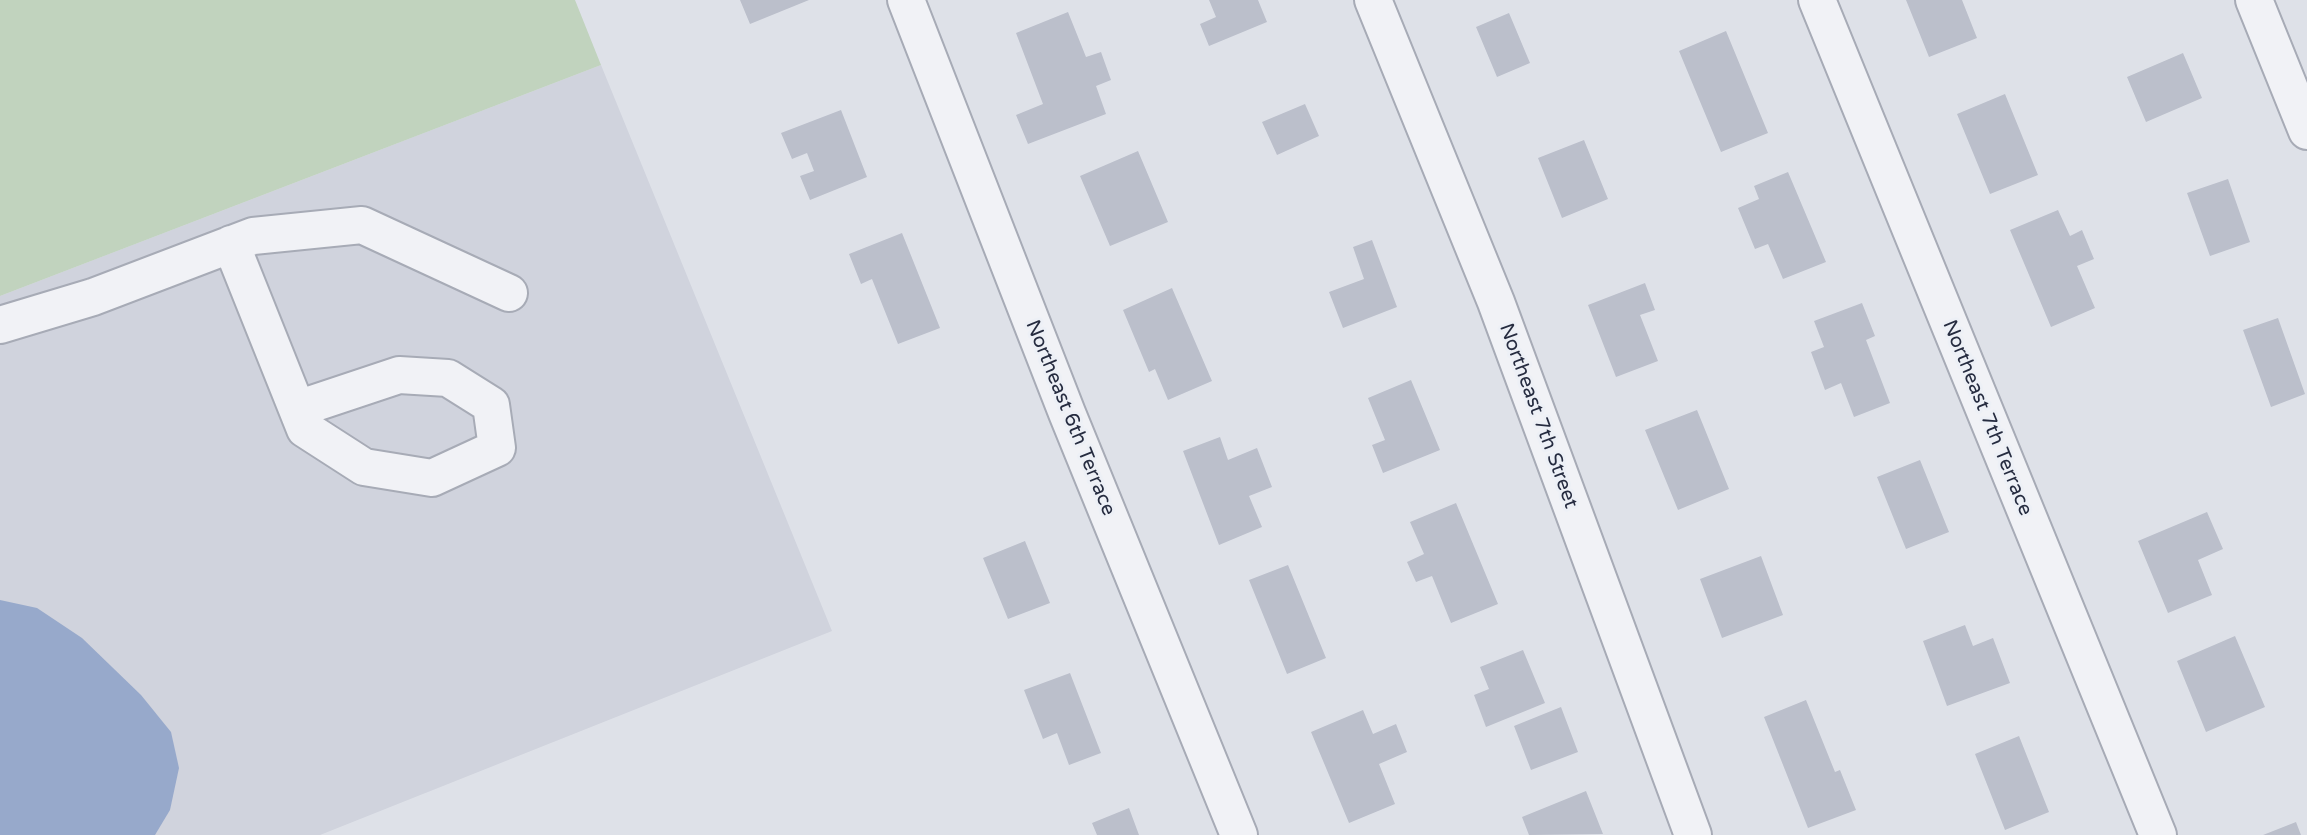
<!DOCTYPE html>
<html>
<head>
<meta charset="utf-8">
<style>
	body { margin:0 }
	canvas { display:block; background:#dee1e8 }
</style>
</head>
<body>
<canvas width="2307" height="835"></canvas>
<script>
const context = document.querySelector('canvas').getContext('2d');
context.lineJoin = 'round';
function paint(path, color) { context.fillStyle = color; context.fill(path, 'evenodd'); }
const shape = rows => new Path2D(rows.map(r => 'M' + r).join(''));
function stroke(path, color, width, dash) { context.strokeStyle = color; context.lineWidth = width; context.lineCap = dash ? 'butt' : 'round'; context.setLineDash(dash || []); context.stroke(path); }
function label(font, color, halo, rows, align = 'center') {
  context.font = font + ' "Varela Round",sans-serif'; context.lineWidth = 6; context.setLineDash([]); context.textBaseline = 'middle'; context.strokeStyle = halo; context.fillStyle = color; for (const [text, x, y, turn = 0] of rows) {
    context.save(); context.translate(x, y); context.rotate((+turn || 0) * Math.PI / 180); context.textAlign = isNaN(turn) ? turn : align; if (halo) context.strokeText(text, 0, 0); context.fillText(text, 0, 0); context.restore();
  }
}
const built = shape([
	[601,65,832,631,320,835,0,835,0,296]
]);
const green = shape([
	[0,0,575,0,601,65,0,296]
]);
const water = shape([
	[0,600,37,608,82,638,141,695,171,732,179,768,170,810,155,835,0,835]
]);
const building = shape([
	[740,0,809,0,750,24],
	[1209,0,1258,0,1267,22,1209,46,1200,24,1216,17],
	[1906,0,1962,0,1977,38,1929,57],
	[1068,12,1086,57,1101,52,1111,80,1096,86,1106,114,1028,144,1016,115,1043,104,1016,33],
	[1509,13,1530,63,1497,77,1476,27],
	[1726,31,1768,133,1721,152,1679,51],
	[2183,53,2202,98,2146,122,2127,77],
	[2005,94,2038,175,1990,194,1957,114],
	[1305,104,1319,136,1277,155,1262,122],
	[841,110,867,177,810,200,800,176,814,171,807,153,792,159,781,133],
	[1584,140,1608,199,1562,218,1538,158],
	[1138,151,1168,222,1110,246,1080,176],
	[1788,172,1826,262,1783,279,1768,244,1755,249,1738,208,1759,199,1754,186],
	[2228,179,2250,242,2210,256,2187,193],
	[2058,210,2070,236,2082,230,2094,259,2077,266,2095,308,2051,327,2010,230],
	[902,233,940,328,898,344,872,279,861,284,849,254],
	[1372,240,1397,307,1343,328,1329,292,1364,279,1353,247],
	[1645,283,1655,310,1640,315,1658,361,1616,377,1588,305],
	[1172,288,1212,381,1168,400,1155,369,1149,372,1123,310],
	[1862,303,1875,336,1866,340,1890,403,1854,417,1841,383,1825,390,1811,352,1824,347,1814,321],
	[2278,318,2305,394,2271,407,2243,330],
	[1411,380,1440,450,1383,473,1372,445,1385,440,1368,398],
	[1697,410,1729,489,1678,510,1645,430],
	[1220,437,1228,460,1257,448,1272,487,1249,496,1262,527,1219,545,1183,451],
	[1920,460,1949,532,1906,549,1877,477],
	[1456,503,1498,604,1451,623,1432,576,1416,582,1407,562,1424,554,1410,522],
	[2207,512,2223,549,2198,560,2212,595,2168,613,2138,541],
	[1025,541,1050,603,1008,619,983,558],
	[1761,556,1783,615,1722,638,1700,579],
	[1288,565,1326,658,1287,674,1249,580],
	[1965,625,1973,646,1993,638,2010,683,1947,706,1923,641],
	[2235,636,2265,707,2206,732,2177,661],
	[1523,650,1545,703,1486,727,1474,695,1489,689,1480,667],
	[1070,673,1101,753,1069,765,1057,733,1043,739,1024,690],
	[1806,700,1835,772,1840,770,1856,810,1808,828,1764,717],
	[1561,707,1578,752,1531,770,1514,726],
	[1363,710,1373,734,1396,724,1407,752,1379,764,1395,804,1349,823,1311,732],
	[2019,736,2049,812,2005,830,1975,754],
	[1586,791,1603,834,1529,835,1522,817],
	[1129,808,1139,835,1097,835,1092,823],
	[2296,822,2301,835,2263,835]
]);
const minor = shape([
	[906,0,1067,413,1239,835],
	[1373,0,1496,302,1693,835],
	[1817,0,2158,835],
	[2254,0,2307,131],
	[231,244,305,429,364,467,432,478,497,448,491,405,448,378,399,375,297,409],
	[0,325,93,297,253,236,362,225,509,293]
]);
const streetNames = [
	["Northeast 7th Street",1538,416,70],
	["Northeast 6th Terrace",1070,418,68],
	["Northeast 7th Terrace",1987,418,68]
];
paint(built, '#d0d3dd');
paint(green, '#c1d3be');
paint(water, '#97a9cb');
paint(building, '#bbbfcb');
stroke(minor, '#a7abb6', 40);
stroke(minor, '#f1f2f6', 36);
label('20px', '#262c40', '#edf0f6', streetNames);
</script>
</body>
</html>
